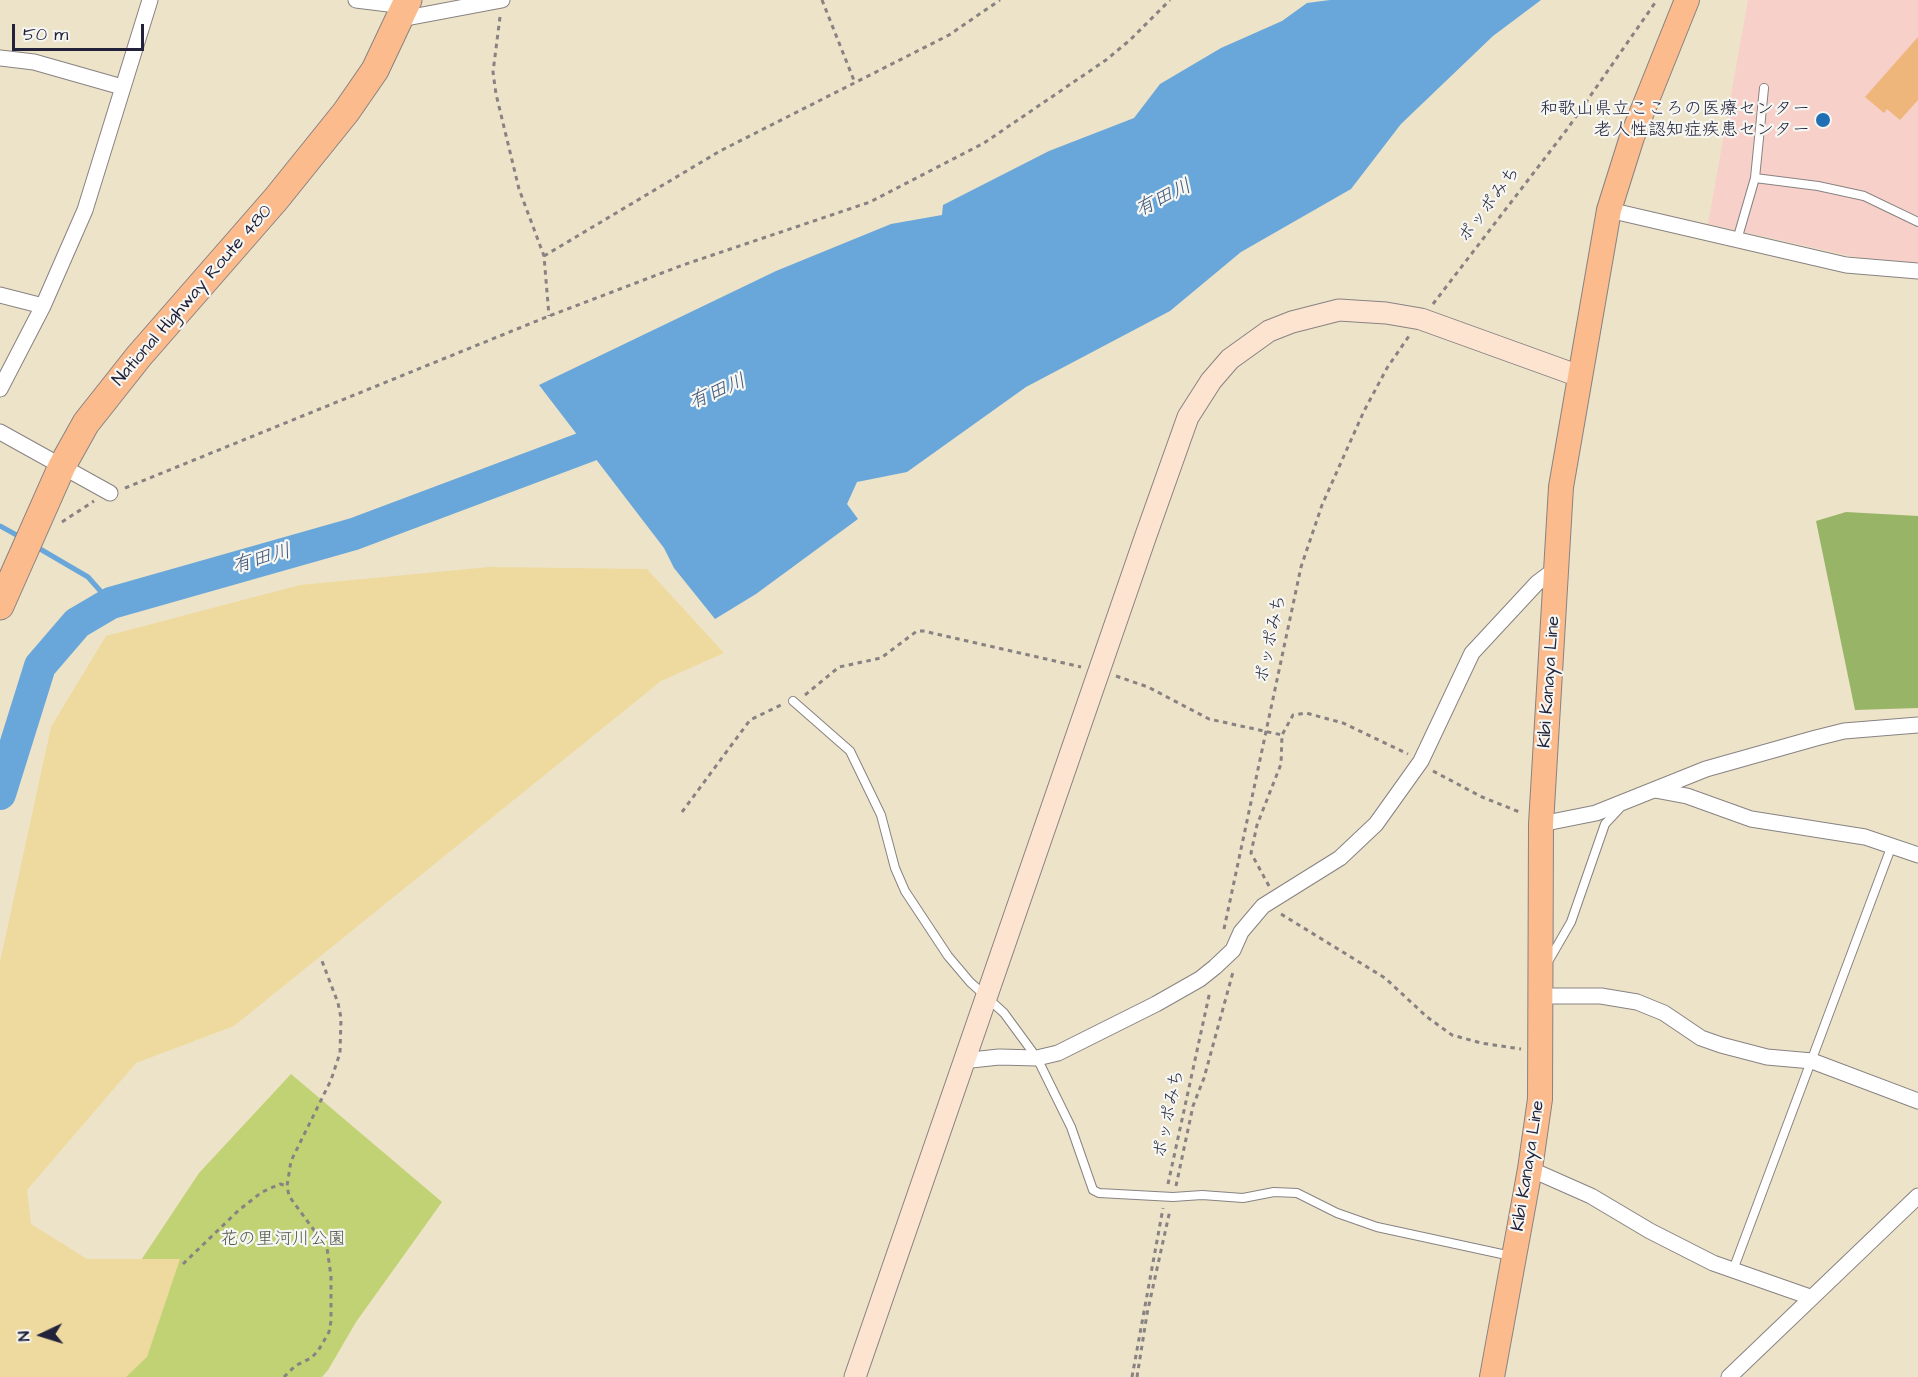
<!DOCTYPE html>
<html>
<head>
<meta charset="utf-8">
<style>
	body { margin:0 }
	#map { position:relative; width:1918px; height:1377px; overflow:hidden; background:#ede3c8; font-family:"Architects Daughter",sans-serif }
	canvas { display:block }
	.north { position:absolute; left:12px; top:1305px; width:60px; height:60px; -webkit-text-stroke:4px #f6f6f2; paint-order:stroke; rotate:266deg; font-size:16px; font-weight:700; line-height:24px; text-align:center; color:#22223b }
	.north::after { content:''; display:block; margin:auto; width:21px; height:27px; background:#22223b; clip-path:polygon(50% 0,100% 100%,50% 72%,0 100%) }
	.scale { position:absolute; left:12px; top:24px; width:132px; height:27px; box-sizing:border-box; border:3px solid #22223b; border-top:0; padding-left:8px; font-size:18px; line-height:21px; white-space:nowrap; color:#22223b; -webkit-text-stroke:4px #f6f6f2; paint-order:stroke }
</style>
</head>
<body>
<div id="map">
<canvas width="1918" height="1377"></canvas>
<div class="north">N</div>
<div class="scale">50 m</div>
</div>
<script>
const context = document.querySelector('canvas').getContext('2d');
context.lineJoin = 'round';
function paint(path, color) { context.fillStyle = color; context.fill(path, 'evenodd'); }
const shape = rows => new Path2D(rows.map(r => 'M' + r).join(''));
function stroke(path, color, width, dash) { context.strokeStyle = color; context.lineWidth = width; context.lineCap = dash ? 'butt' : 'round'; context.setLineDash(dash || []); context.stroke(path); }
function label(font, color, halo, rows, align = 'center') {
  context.font = font + ' "Architects Daughter","Klee One",sans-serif'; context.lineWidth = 4.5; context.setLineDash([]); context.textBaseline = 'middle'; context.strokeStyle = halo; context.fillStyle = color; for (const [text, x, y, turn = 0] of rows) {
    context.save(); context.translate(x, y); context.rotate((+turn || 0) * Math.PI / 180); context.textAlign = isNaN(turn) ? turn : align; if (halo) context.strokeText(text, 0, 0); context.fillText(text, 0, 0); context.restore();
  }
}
const built = shape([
	[1748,0,1918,0,1918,264,1855,257,1708,224]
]);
const green = shape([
	[291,1074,442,1202,356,1322,328,1370,322,1377,73,1377,100,1322,199,1173]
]);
const forest = shape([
	[1846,512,1918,516,1918,708,1855,710,1816,521]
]);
const sand = shape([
	[489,567,647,569,724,653,661,681,234,1026,136,1063,27,1190,31,1224,87,1259,180,1259,147,1357,126,1377,0,1377,0,962,51,727,106,636,300,585]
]);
const water = shape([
	[1330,0,1541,0,1493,36,1401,124,1351,189,1241,252,1170,311,1026,387,907,472,857,482,847,504,858,519,756,594,715,619,674,568,664,548,539,385,776,271,891,224,942,215,943,205,1049,151,1134,118,1160,84,1221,48,1282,21,1307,3]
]);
const stream = shape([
	[0,526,22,538],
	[35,546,88,577,111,603]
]);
const river = shape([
	[0,794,40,666,77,623,111,603,354,534,626,432]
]);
const building = shape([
	[1918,37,1918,100,1900,120,1887,109,1884,113,1865,97]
]);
const path = shape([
	[822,0,855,83],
	[500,17,493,72,496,94,519,189,544,256,549,316],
	[544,256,720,151,949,35,1000,0],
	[1433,304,1568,128,1657,0],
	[125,488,549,316,683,265,870,202,984,143,1106,60,1130,40,1170,0],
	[62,522,94,501],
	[1116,676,1148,687,1209,719,1282,735],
	[805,695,839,667,881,658,917,631,923,631,1081,667],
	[1433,771,1482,797,1522,813],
	[682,812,750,720,783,704],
	[1269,886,1251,853,1257,825,1281,764,1282,735,1293,715,1306,713,1343,723,1408,754],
	[1281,914,1385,978,1427,1017,1452,1035,1481,1043,1521,1049],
	[1224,929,1301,567,1322,505,1364,411,1387,368,1409,336],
	[1168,1184,1210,991],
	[1176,1186,1193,1106,1204,1078,1233,972],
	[183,1264,239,1210,262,1192,280,1184,287,1186],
	[284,1377,295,1366,311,1358,318,1351,329,1332,331,1321,331,1276,327,1248,289,1196,287,1186,291,1161,331,1080,340,1053,341,1018,338,1003,322,961],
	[1132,1377,1163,1208],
	[1137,1377,1147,1314,1170,1210]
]);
const lane = shape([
	[1755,178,1818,186,1864,196,1918,222],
	[1737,240,1755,178,1764,88],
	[793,701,850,751,881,815,895,868,905,891,948,956,970,982,1004,1013,1037,1058,1071,1127,1093,1190,1099,1193,1173,1197,1202,1195,1243,1198,1274,1192,1297,1193,1337,1213,1377,1227,1511,1256],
	[1549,960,1571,922,1605,824,1619,809],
	[1733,1270,1892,845]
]);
const street = shape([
	[356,0,405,6],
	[401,19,502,0],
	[0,58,34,62,122,87],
	[1609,210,1846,265,1918,271],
	[0,295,43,306],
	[0,389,43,306,85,210,150,0],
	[0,432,110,493],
	[1655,790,1687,796,1751,819,1865,837,1918,855],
	[1541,824,1596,813,1706,769,1816,738,1844,731,1918,725],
	[1542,996,1601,996,1637,1002,1664,1013,1701,1038,1721,1045,1767,1057,1812,1061,1918,1101],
	[962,1061,999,1057,1037,1058,1058,1053,1156,1004,1200,979,1215,967,1233,950,1241,932,1263,906,1340,858,1376,824,1421,761,1472,653,1537,583,1557,568],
	[1530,1169,1591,1196,1650,1231,1713,1263,1810,1297],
	[1729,1377,1918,1196]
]);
const secondary = shape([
	[855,1377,1145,538,1188,417,1211,381,1230,359,1269,331,1292,322,1339,310,1386,313,1421,319,1579,376]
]);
const primary = shape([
	[1492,1377,1530,1169,1540,1099,1541,824,1561,487,1609,210,1632,137,1687,0]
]);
const highway = shape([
	[0,606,62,466,86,423,139,356,276,199,346,112,375,70,408,0]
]);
const markers = [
	[1823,120,8,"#1f6fb2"]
];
const poiNames = [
	["和歌山県立こころの医療センター",1810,110],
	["老人性認知症疾患センター",1810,131]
];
const streetNames = [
	["ポッポみち",1490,205,-53],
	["National Highway Route 480",193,296,-49],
	["ポッポみち",1272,639,-78],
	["Kibi Kanaya Line",1550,682,-86],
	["ポッポみち",1170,1114,-78],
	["Kibi Kanaya Line",1529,1166,-81]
];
const parkNames = [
	["花の里河川公園",283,1240]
];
const waterNames = [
	["有田川",1164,199,-26],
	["有田川",718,393,-23],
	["有田川",262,560,-16]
];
paint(built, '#f7d0c9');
paint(green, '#c1d274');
paint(forest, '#98b466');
paint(sand, '#eeda9e');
paint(water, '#69a7db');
stroke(stream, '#69a7db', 5);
stroke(river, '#69a7db', 32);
paint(building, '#eeb67b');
stroke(lane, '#888282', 10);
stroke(street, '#888282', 17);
stroke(secondary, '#888282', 23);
stroke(primary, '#888282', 26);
stroke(highway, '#888282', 29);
stroke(path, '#888282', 3, [4.5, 4.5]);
stroke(lane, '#fff', 8);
stroke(street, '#fff', 15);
stroke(secondary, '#fde4d1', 21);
stroke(primary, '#fbbb8d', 24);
stroke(highway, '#fbbb8d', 27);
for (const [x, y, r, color] of markers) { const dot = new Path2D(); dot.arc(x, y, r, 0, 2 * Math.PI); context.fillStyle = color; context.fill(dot); stroke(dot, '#f6f6f2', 2); }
label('18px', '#22223b', '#f6f6f2', poiNames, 'right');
label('18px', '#22223b', '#f6f6f2', streetNames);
label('18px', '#52574c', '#f6f6f2', parkNames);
label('italic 20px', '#3e577b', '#f6f6f2', waterNames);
</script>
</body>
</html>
